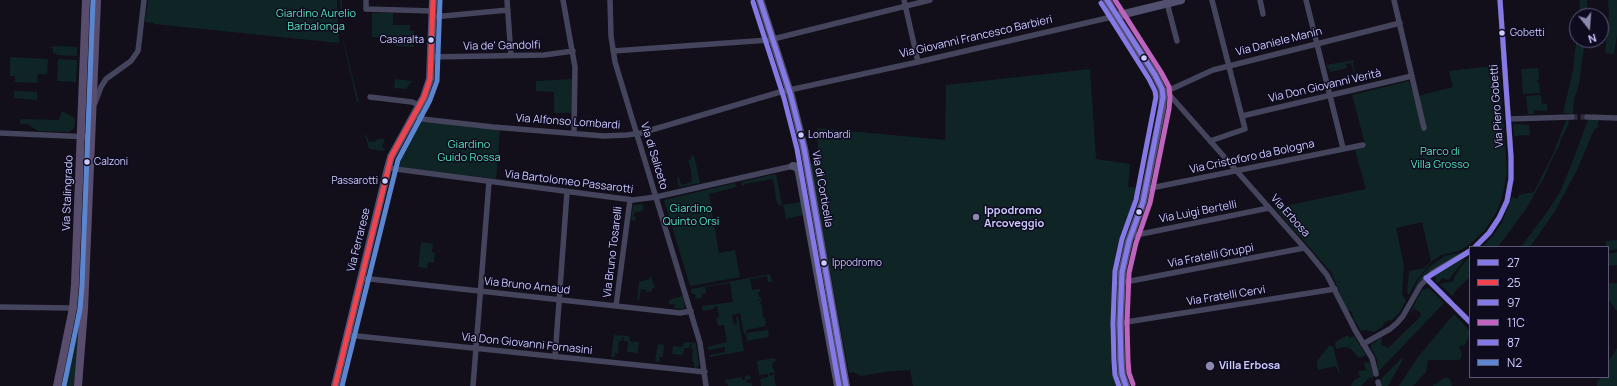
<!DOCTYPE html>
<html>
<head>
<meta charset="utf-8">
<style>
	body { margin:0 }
	#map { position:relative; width:1617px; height:386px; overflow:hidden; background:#120f1a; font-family:Manrope,sans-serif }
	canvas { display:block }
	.legend { position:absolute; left:1469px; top:246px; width:140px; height:132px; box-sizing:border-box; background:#0e0b1f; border:1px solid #5a5779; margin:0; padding:5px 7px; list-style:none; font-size:12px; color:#cdcaff }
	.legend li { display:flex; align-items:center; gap:8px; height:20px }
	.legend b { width:20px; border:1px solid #5a5779 }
	.north { position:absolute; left:1569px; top:8px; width:40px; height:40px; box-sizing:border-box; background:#0e0b1f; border:1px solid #5a5779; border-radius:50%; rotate:163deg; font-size:11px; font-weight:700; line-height:16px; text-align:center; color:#cdcaff }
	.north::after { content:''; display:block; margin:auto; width:14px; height:18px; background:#8c89af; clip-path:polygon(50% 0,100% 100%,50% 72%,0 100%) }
</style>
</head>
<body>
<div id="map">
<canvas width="1617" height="386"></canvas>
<ul class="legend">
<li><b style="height:5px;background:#8579e5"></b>27</li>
<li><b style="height:5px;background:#f1434d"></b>25</li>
<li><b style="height:5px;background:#8579e5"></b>97</li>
<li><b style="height:5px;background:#be64bc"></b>11C</li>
<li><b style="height:5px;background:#8579e5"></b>87</li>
<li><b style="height:5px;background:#5b86cf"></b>N2</li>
</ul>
<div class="north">N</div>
</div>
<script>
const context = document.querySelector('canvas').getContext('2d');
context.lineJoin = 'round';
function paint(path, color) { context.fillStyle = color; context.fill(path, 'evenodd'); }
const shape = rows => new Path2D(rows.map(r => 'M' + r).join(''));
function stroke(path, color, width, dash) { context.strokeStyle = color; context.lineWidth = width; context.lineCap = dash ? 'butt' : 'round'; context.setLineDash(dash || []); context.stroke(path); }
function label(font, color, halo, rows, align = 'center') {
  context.font = font + ' Manrope,sans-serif'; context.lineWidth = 3; context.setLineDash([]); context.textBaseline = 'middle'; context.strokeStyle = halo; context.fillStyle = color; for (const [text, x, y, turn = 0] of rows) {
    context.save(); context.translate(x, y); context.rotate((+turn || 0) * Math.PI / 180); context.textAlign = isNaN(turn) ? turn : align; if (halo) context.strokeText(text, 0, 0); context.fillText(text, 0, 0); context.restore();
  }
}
const green = shape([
	[148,0,337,0,339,43,154,24,154,23,145,22],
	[340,0,342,0,342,33,344,44,359,102,357,102,343,42],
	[1580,0,1587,0,1587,16,1579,16],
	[1608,0,1617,0,1617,35,1614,54,1605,53,1609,15],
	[372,13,393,13,393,25,410,25,410,31,414,31,414,47,396,46,396,38,372,37],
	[1577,34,1577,40,1585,40,1579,84,1574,100,1573,114,1563,113,1573,70],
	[56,46,77,47,77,56,57,55,57,54,53,53,53,48,48,48],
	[10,57,48,59,47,74,38,74,37,83,15,82,15,76,10,76],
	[58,59,77,60,76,82,57,81],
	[1354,60,1353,63,1357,82,1351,63,1346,64,1347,68,1339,70,1330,72,1330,69,1328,69,1326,65],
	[1499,65,1507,173,1502,198,1497,211,1485,230,1469,245,1459,251,1441,255,1431,262,1416,281,1409,295,1407,292,1409,271,1424,268,1431,261,1422,222,1396,228,1404,266,1402,294,1406,301,1399,313,1391,321,1389,320,1383,324,1383,326,1374,332,1366,330,1361,331,1353,318,1352,312,1347,309,1331,272,1275,208,1366,189,1355,150,1366,147,1352,95,1409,81,1414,97,1453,87,1449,71],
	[1538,68,1539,79,1536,82,1539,82,1540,93,1523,94,1521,69],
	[1090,69,1096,159,1130,164,1128,187,1141,188,1137,204,1128,230,1117,280,1115,349,1118,372,1122,386,913,386,910,370,891,371,861,376,853,372,849,373,811,165,818,151,817,128,945,140,946,85],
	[395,79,412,81,406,89,394,88],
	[572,79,572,113,554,113,554,92,536,91,536,81],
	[14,91,37,92,37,100,14,98],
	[1541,95,1542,104,1547,104,1547,111,1534,110,1534,114,1528,114,1526,96],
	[62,111,73,117,75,120,74,128,69,132,38,131,28,124,20,124,20,119,59,120],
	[1599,119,1597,125,1599,125,1594,130,1577,170,1555,211,1530,247,1521,247,1547,212,1560,192,1570,168,1588,120],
	[1566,120,1569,120,1568,125,1561,139,1559,146,1549,165,1545,176,1526,209,1498,247,1482,247,1492,237,1502,223,1512,197,1517,199,1519,195,1534,192,1554,152],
	[418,121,500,130,496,179,401,167,398,164,399,160],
	[1515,124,1529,125,1530,135,1514,136,1513,126],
	[366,134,369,142,375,142,377,139,385,139,382,147,385,149,384,151,369,149,365,135],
	[86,145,87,145,80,307,74,386,62,386,74,330,79,294],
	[694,155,700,183,679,187,677,177,679,177,681,185,692,182,691,170,688,160,691,159,691,156],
	[776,174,782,205,801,202,803,215,786,219,784,207,777,204,773,179,745,184,742,186,741,182],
	[735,183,736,187,709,194,719,253,735,250,740,277,690,286,664,200],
	[642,204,644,210,634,213,633,217,635,216,636,220,631,221,633,205],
	[1617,240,1617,249,1608,251,1605,241],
	[421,242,433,244,432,252,435,253,434,263,428,262,427,268,418,267],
	[1465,252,1430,271,1418,284,1412,294,1419,279,1429,267,1445,256],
	[1617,252,1617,265,1608,266,1608,254],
	[1470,256,1470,277,1456,290,1452,296,1440,284,1454,281,1454,277,1460,268],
	[1466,258,1450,278,1448,280,1442,278,1439,282,1436,282,1435,275,1438,272],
	[650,274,655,288,652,288,652,291,649,292,646,292,646,290,641,289,639,300,637,300,639,282,650,279],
	[770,274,772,282,768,282,767,276,750,279,752,290,760,289,760,292,758,292,759,297,761,297,761,299,754,301,762,300,762,301,760,302,760,305,762,304,763,318,765,318,766,326,746,330,746,333,768,330,769,337,747,341,746,334,744,334,740,313,732,315,734,325,737,324,736,317,738,317,744,351,710,357,709,355,725,352,725,347,708,350,707,347,727,342,724,325,718,326,716,318,719,317,717,306,714,307,714,309,703,311,702,306,733,302,730,283,705,287,706,293,702,294,702,298,694,299,696,298,695,294,692,294,691,289],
	[1608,283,1617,283,1617,311,1608,299],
	[1428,288,1431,290,1444,303,1378,372,1377,359,1373,351,1371,349,1371,345,1382,337,1381,345,1388,348,1421,316,1421,313,1414,309,1411,313,1410,313,1422,290],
	[683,296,685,306,683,309,674,308,675,304,669,304,669,300],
	[1454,314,1469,330,1469,336,1465,345,1459,346,1462,355,1460,360,1428,360,1426,372,1413,386,1399,386,1418,357],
	[614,335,629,336,630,341,639,342,638,353,627,352,628,342,623,341,624,337,622,337,621,341,619,341,618,353,615,353,615,357,611,357],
	[1346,336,1348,336,1350,338,1354,336,1366,355,1359,358,1350,348,1344,347,1336,349,1335,342],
	[685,342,696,343,699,365,696,368,694,368,694,362,692,361,693,349,691,348,692,344,690,344,689,348,684,348,683,355,672,354,673,346,682,347],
	[658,344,664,345,663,357,660,357,659,362,655,361],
	[1329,346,1332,346,1333,347,1340,374,1339,374,1336,366,1318,370,1317,361],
	[1617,348,1617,386,1597,386,1597,383,1601,377,1608,377,1608,362],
	[775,358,776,361,773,362,772,366,775,373,769,373,770,376,775,374,774,377,776,386,761,386,760,379,768,377,768,374,759,375,757,361],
	[1402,358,1403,359,1388,386,1382,386,1381,379],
	[1369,362,1374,376,1372,378,1370,377,1361,386,1351,386,1354,380,1360,377,1358,371,1366,370,1364,363],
	[750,375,751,379,746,380,747,383,752,383,752,386,728,386,728,383,726,383,725,380,742,377,742,380,745,380,745,376],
	[1446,377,1450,379,1452,386,1432,386]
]);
const streetTunnel = shape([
	[1572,117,1587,117],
	[1448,300,1458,310]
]);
const street = shape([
	[366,0,366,9,433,11],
	[507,0,511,56],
	[563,0,575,67,574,133],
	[610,0,611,36,615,62,700,343,706,386],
	[904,0,918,62],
	[1260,0,1263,14],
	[1306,0,1343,148],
	[1394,0,1424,128],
	[1167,3,1177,41],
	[433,17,508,10],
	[613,51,769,40,930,0],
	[431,57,544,55,573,51],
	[1165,92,1213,70,1400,23],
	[1167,92,1309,253,1327,275,1355,330,1372,358,1376,374],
	[370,97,412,102,419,105],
	[95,103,101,87,106,79,131,61,138,51,144,0],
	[414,114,422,119,493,127,604,136,627,135,641,133,780,92,918,62,1116,16],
	[1242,116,1412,76],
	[1587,117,1617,118],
	[1508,119,1572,117],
	[0,133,90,137],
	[1210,141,1245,129,1212,0],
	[388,168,633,200,656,197,793,166],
	[1146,189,1363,145],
	[1131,236,1269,208],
	[1475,247,1489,233,1499,218,1507,201,1511,179,1511,157,1500,0],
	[361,278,680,313,691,311],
	[1426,278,1448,300],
	[1120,283,1304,248],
	[616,306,630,200],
	[0,307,73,308],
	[1458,310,1470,322],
	[1120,323,1335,289],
	[347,335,705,372],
	[1363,344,1390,329,1397,323,1403,316,1420,286,1432,273,1470,251],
	[555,357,567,192],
	[1378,382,1379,386],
	[473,386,489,182]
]);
const secondary = shape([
	[760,0,791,96,804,148,846,386],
	[1107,0,1116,16,1155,75,1162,89,1163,97,1162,108,1143,202,1129,241,1122,272,1120,323,1121,361,1122,374,1126,386],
	[1116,16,1181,0],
	[793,166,797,167,799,172,838,386],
	[335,386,388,168,391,157,424,97,430,79,433,0]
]);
const primary = shape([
	[57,386,73,308,75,284,86,0],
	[78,386,84,309,97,0]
]);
const bus1 = shape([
	[760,0,791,96,804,148,846,386],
	[1107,0,1155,75,1162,89,1163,97,1143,202,1129,241,1122,272,1120,323,1121,361,1122,374,1126,386]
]);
const bus2 = shape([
	[335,386,391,157,424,97,430,79,433,0]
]);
const bus3 = shape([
	[753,2,784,98,797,149,839,386],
	[1101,3,1149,79,1155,91,1156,97,1136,200,1122,239,1115,271,1113,323,1114,361,1115,375,1119,386]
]);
const bus4 = shape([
	[1115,0,1161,72,1169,87,1170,97,1169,109,1150,203,1136,243,1129,273,1127,323,1128,361,1129,373,1133,384]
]);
const bus5 = shape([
	[1475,247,1489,233,1499,218,1507,201,1511,179,1511,157,1500,0],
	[1426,278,1470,322],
	[1426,278,1470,251]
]);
const bus6 = shape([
	[64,386,80,309,82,285,93,0],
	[342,386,398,160,430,100,437,81,440,0]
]);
const markers = [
	[1502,33,3.5,"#cdcaff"],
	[431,40,3.5,"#cdcaff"],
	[1144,58,3.5,"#cdcaff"],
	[801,135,3.5,"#cdcaff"],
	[87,162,3.5,"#cdcaff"],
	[385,181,3.5,"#cdcaff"],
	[1139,212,3.5,"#cdcaff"],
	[976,217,4,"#8c89af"],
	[824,263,3.5,"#cdcaff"],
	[1210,366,5,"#8c89af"]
];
const busNames = [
	["Gobetti",1510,33],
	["Casaralta",424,40,"right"],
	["Lombardi",808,135],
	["Calzoni",94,162],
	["Passarotti",378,181,"right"],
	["Ippodromo",832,263]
];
const parkNames = [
	["Giardino Aurelio",316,14],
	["Barbalonga",316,27],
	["Giardino",469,145],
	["Guido Rossa",469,158],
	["Parco di",1440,152],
	["Villa Grosso",1440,165],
	["Giardino",691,209],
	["Quinto Orsi",691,222]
];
const streetNames = [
	["Via Giovanni Francesco Barbieri",976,37,-13],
	["Via Daniele Manin",1279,42,-14],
	["Via de' Gandolfi",502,46,-1],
	["Via Don Giovanni Verità",1325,86,-13],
	["Via Piero Gobetti",1497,106,-94],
	["Via Alfonso Lombardi",568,122,4],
	["Via di Saliceto",654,156,73],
	["Via Cristoforo da Bologna",1252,157,-12],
	["Via Bartolomeo Passarotti",569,182,7],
	["Via di Corticella",822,189,80],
	["Via Stalingrado",68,193,-88],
	["Via Luigi Bertelli",1198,212,-11],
	["Via Erbosa",1290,216,48],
	["Via Ferrarese",359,240,-76],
	["Via Bruno Tosarelli",613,252,-83],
	["Via Fratelli Gruppi",1211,256,-11],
	["Via Bruno Arnaud",527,286,6],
	["Via Fratelli Cervi",1226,296,-9],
	["Via Don Giovanni Fornasini",527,344,6]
];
const poiNames = [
	["Ippodromo",984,211],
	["Arcoveggio",984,224],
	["Villa Erbosa",1219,366]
];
paint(green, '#0f2525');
stroke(streetTunnel, '#2e2b3c', 5.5, [5.5, 3]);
stroke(street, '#44445c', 5.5);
stroke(secondary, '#52506f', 8);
stroke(primary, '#594d6e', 8);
stroke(bus1, '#8579e5', 5);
stroke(bus2, '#f1434d', 5);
stroke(bus3, '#8579e5', 5);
stroke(bus4, '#be64bc', 5);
stroke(bus5, '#8579e5', 5);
stroke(bus6, '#5b86cf', 5);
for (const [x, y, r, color] of markers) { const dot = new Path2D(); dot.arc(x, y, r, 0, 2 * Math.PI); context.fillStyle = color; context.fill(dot); stroke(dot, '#0e0b1f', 1.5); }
label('10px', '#cdcaff', '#0e0b1f', busNames, 'left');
label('11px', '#52e2b8', '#0e0b1f', parkNames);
label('11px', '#cdcaff', '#0e0b1f', streetNames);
label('bold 11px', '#cdcaff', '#0e0b1f', poiNames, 'left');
</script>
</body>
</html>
